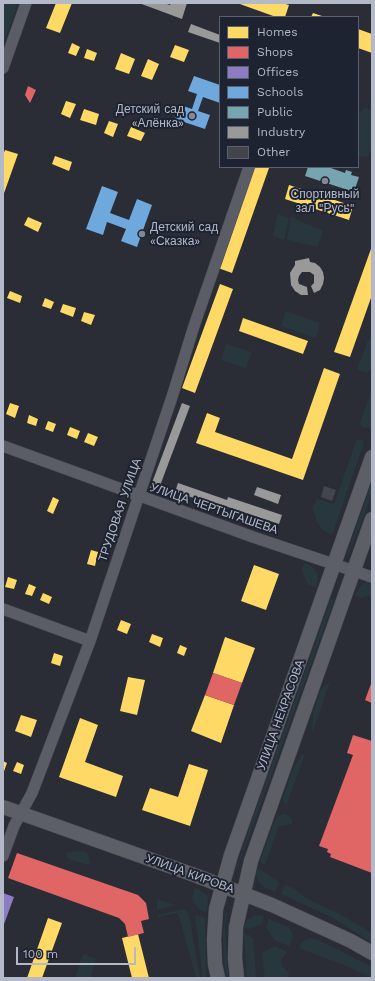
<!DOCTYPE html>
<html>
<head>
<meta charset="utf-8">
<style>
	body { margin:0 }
	#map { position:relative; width:375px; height:981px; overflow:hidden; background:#2a2d36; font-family:"Work Sans",sans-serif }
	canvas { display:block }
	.frame { position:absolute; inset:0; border:4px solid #b4b9c7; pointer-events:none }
	.legend { position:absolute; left:219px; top:16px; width:140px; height:152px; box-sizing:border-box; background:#1e2331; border:1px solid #5a5f6d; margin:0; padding:5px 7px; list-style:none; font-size:12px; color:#b4b9c7 }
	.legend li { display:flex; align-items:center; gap:8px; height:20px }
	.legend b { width:20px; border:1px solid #5a5f6d }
	.scale { position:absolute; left:16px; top:947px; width:120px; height:18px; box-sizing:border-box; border:2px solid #b4b9c7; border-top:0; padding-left:5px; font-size:12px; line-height:14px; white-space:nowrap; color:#b4b9c7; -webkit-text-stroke:3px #1e2331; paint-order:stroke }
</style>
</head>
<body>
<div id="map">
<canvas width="375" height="981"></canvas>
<div class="frame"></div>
<ul class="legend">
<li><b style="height:11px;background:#ffd966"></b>Homes</li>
<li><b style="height:11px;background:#e06666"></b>Shops</li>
<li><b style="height:11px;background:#8e7cc3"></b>Offices</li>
<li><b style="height:11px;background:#6fa8dc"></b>Schools</li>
<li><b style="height:11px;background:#76a5af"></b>Public</li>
<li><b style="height:11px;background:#999"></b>Industry</li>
<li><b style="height:11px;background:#43454d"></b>Other</li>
</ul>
<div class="scale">100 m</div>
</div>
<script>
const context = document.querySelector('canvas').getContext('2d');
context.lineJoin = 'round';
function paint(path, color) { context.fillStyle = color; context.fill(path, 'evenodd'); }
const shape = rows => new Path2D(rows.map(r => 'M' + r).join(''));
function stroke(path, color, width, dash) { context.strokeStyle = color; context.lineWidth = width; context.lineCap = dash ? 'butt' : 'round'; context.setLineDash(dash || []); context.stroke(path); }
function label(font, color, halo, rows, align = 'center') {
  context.font = font + ' "Work Sans",sans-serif'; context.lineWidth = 4; context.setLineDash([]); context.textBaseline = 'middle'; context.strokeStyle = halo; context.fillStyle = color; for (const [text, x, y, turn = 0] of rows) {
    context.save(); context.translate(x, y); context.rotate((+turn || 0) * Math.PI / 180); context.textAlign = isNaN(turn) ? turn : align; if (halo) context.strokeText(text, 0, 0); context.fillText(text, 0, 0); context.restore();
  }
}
const green = shape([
	[3,3,18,3,3,45],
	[365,108,372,110,372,147,368,156,362,157,358,156,358,116,359,113],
	[278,214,289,218,284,240,273,236],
	[291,217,323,231,317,247,287,240],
	[286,311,320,323,316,338,281,326],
	[372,339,372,365,370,371,366,372,357,370,368,340],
	[226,344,252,352,246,368,221,360],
	[372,389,372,427,366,428,362,427,360,423],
	[360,439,363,440,364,443,332,535,324,531,317,523,313,508,317,498,334,505,356,441],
	[372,481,372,494,359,529,347,557,347,554],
	[304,563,312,566,317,573,318,578,316,588,309,585,306,581,302,569],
	[367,582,372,582,372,591,371,595,362,598,355,595,360,587],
	[331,599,334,600,237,870,236,869,249,829],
	[330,682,313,731,312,731,313,714,319,694,323,687],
	[303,754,305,754,286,806,283,798,293,769],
	[283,814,288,815,292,820,292,824,279,826,265,865,260,862,274,822,277,817],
	[83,851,88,854,90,863,89,865,71,860,67,857,66,854,68,852],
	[258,868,277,880,279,883,275,892,264,887,259,883,256,875],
	[285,885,295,889,306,898,343,916,372,933,372,943,335,919,281,894],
	[195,888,207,895,208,903,206,912,198,909,192,897],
	[157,899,175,905,157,910],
	[185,909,189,915,200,978,196,978,179,916,177,913,158,917,158,915],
	[226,912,227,913,225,933,228,978,226,978,224,960,223,935],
	[198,915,205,918,206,978,203,978,195,916],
	[255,915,264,916,261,924,250,929,244,927,247,920],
	[269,919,288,927,292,932,293,937,289,946,274,940,266,927],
	[244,933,253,938,256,978,247,978],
	[311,938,316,939,372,967,372,978,344,965,298,948,302,942,306,939],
	[275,946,287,952,281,960,282,966,289,973,288,978,265,978,262,953],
	[83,954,96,959,90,978,75,978]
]);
const homes = shape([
	[56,3,72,3,60,33,46,28],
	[237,3,282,3,289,5,285,17,276,17],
	[313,13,325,17,311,17],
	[358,29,372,34,372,53,358,48],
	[72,43,80,47,76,56,68,53],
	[175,45,189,50,184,62,170,57],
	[87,49,97,53,94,61,84,58],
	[121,53,135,59,129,74,115,69],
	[148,59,159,64,152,80,141,76],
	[66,101,76,104,70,118,61,114],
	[84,109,99,114,96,125,80,120],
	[109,121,118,124,113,137,104,133],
	[131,127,145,133,141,141,127,136],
	[5,150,18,154,3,196,3,155],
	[55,156,72,162,69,171,52,164],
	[254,167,269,168,232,273,218,268],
	[289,185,353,206,349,220,285,199],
	[28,217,42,223,38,232,24,225],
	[372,246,372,295,350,357,334,352],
	[220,284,233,289,195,393,182,388],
	[10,291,22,296,20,303,7,298],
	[45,298,54,302,51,309,42,306],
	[63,304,76,308,73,317,60,312],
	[84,312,95,315,91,325,81,321],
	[243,318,308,341,303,354,239,331],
	[324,368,340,374,303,480,196,443,207,413,220,418,215,432,292,459],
	[10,403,19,406,15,418,6,414],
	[29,415,38,419,36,426,27,423],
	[48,421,56,424,53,432,45,429],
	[70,427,80,431,77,439,67,435],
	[88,433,98,437,94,446,84,442],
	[53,497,59,500,53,514,47,511],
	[91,550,98,552,95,566,87,564],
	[254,565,279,574,266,610,241,601],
	[8,577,17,580,14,589,5,587],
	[29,584,36,587,32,596,25,594],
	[43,593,52,597,49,604,40,600],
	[121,620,131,624,127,634,117,630],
	[152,634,163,638,160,647,149,642],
	[225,637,255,648,242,683,213,673],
	[180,645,187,648,184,656,177,653],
	[54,653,63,656,60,666,51,663],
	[128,677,145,680,137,715,120,711],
	[205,695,234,705,221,743,191,731],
	[21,715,37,720,31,737,15,731],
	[80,718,98,725,85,762,123,776,116,797,59,777],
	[3,761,7,763,3,774],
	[17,762,24,765,21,774,13,771],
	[189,764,208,770,190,826,142,810,150,788,178,797],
	[48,918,62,923,42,978,27,978],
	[138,934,149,978,132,978,122,938]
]);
const shops = shape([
	[28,86,36,90,30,103,25,95],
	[262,522,270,524,268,530,260,527],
	[213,673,242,683,234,705,205,695],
	[372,681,372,703,365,700],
	[353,735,372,741,372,873,330,857,331,854,327,852,328,849,319,846,353,755,347,753],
	[17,853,138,895,146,903,149,919,141,921,144,933,128,937,125,924,119,918,8,878]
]);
const offices = shape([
	[3,893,14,897,3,927]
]);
const schools = shape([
	[194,76,220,85,220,103,203,97,198,111,210,115,205,129,175,119,180,105,192,109,197,94,188,91],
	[102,186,118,192,110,213,129,220,137,199,152,205,137,247,121,241,126,229,107,222,103,235,86,229]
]);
const public = shape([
	[308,167,328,167,345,173,346,170,352,172,351,175,359,177,354,192,305,176]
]);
const industry = shape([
	[139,3,164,3,170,5,171,3,187,3,182,19],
	[191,24,220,35,220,43,188,32],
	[309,258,310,262,315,263,320,267,323,272,324,278,323,284,320,290,314,293,311,286,314,283,314,275,310,272,302,272,299,276,298,280,299,284,307,287,308,295,301,295,295,291,291,285,290,273,295,265,295,261],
	[182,403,190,406,158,491,150,488],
	[178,483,227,500,228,497,282,515,279,524,225,506,224,509,204,502,203,506,195,503,197,499,175,492],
	[257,487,281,495,278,504,254,495]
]);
const building = shape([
	[324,486,336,490,332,501,321,497]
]);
const minor = shape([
	[3,68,26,3],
	[3,446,253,537,372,577],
	[3,609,90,641],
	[3,856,14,826,32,793,90,641,172,397,194,326,249,167]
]);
const major = shape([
	[3,807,197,876,272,905,351,941,372,953],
	[218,978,215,964,214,940,216,909,231,855,372,457],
	[237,978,235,958,236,927,251,861,372,519]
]);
const markers = [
	[192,116,4,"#848894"],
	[325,181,4,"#848894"],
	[142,234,4,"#848894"]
];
const poiNames = [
	["Детский сад",184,109],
	["«Алёнка»",184,123],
	["Спортивный",325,194,"center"],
	["зал \"Русь\"",325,208,"center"],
	["Детский сад",150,227,"left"],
	["«Сказка»",150,241,"left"]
];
const streetNames = [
	["УЛИЦА ЧЕРТЫГАШЕВА",214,509,19],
	["ТРУДОВАЯ УЛИЦА",120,510,-71],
	["УЛИЦА НЕКРАСОВА",281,715,-70],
	["УЛИЦА КИРОВА",190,874,20]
];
paint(green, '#28373d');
paint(homes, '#ffd966');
paint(shops, '#e06666');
paint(offices, '#8e7cc3');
paint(schools, '#6fa8dc');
paint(public, '#76a5af');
paint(industry, '#999');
paint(building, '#43454d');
stroke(minor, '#464950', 12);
stroke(major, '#484a53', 15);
stroke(minor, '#5a5d65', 11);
stroke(major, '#5d5f66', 14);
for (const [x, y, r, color] of markers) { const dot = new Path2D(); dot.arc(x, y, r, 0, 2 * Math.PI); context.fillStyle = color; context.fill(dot); stroke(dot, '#1e2331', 1.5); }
label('12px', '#b4b9c7', '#1e2331', poiNames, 'right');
label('12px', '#b4b9c7', '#1e2331', streetNames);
</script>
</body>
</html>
